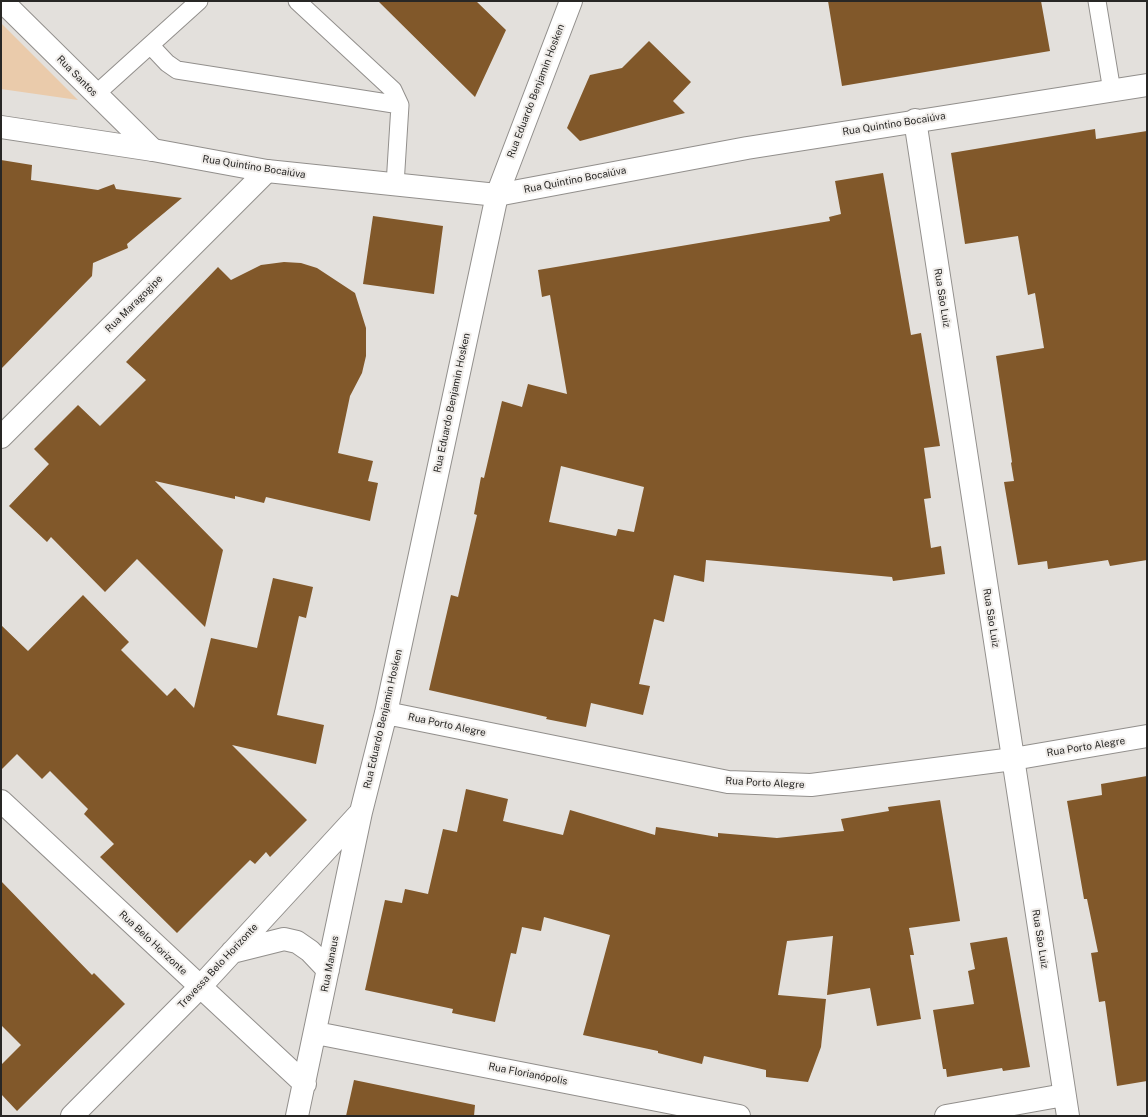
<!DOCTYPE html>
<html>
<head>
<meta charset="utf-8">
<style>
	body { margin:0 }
	#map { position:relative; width:1148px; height:1117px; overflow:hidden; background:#e3e0dc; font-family:"Public Sans",sans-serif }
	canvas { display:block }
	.frame { position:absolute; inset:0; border:2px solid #282725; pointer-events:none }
</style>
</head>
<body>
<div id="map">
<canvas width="1148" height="1117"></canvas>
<div class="frame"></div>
</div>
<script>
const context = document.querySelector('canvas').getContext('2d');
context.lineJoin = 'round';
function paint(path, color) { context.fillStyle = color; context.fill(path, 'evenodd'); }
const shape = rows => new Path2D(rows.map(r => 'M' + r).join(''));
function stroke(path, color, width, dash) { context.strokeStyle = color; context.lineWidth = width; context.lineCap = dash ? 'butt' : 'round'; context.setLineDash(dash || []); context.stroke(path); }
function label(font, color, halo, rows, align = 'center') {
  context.font = font + ' "Public Sans",sans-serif'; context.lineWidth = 4; context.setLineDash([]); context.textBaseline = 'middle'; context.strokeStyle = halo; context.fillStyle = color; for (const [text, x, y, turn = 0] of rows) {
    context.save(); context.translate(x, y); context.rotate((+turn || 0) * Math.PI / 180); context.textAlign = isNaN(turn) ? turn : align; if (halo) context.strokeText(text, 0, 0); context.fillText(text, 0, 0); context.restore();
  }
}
const green = shape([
	[1,23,78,100,1,89]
]);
const building = shape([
	[378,1,476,1,506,30,475,97],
	[828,1,1041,1,1050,51,842,86],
	[649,41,691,82,673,101,685,113,580,141,567,128,590,75,622,68],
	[1095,129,1096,139,1147,131,1147,560,1110,566,1108,560,1048,569,1047,561,1018,565,1004,482,1014,481,1011,463,1012,462,996,356,1044,348,1035,293,1028,295,1018,236,965,244,951,153],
	[1,160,32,165,31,180,98,190,114,184,116,189,182,198,127,244,128,248,93,263,92,276,1,369],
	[883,173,911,335,921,333,940,446,924,448,931,498,924,499,931,548,941,546,945,574,893,581,892,577,706,560,704,582,674,575,664,622,654,619,639,684,650,686,643,715,591,703,586,727,546,719,547,717,429,690,451,595,458,597,477,515,474,514,481,477,484,478,502,401,522,407,528,384,567,394,550,295,542,297,538,270,830,221,829,217,841,214,835,181],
	[561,466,644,487,634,532,618,529,616,536,549,522],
	[373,216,443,226,434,294,363,284],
	[284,262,301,263,317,268,355,293,366,328,366,356,362,373,350,396,338,453,373,461,368,481,378,483,370,521,266,497,264,503,235,496,235,499,155,481,223,550,205,627,137,559,105,592,51,537,47,542,9,506,49,464,34,449,78,405,100,426,146,380,126,362,218,267,231,280,261,265],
	[273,578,313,587,306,618,299,616,277,715,324,725,316,764,232,745,307,820,270,857,266,852,255,864,250,860,177,933,100,857,114,844,84,814,88,809,50,771,42,779,17,754,1,770,1,625,28,651,83,595,129,642,121,650,167,696,175,688,194,708,211,638,257,648],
	[1147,776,1147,1081,1117,1086,1105,1001,1099,1002,1091,953,1098,952,1087,899,1084,899,1067,801,1102,795,1101,784],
	[466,789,508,799,503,821,563,835,570,810,655,835,656,827,718,837,718,833,777,838,844,831,841,819,889,811,888,807,940,800,960,921,909,928,914,955,910,955,921,1019,877,1026,870,988,827,995,833,936,787,941,778,995,826,999,821,1047,808,1082,766,1077,766,1070,704,1056,702,1064,658,1053,658,1051,583,1035,610,935,544,917,541,931,522,927,516,954,511,953,495,1022,452,1013,453,1009,365,990,385,900,402,903,405,889,428,894,443,829,457,832],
	[1,881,92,975,94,973,125,1004,17,1111,1,1094,1,1065,21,1045,1,1025],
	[1007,937,1030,1067,1003,1071,1002,1068,947,1077,946,1069,943,1069,933,1010,974,1004,968,971,975,969,970,943],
	[354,1080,475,1105,474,1116,346,1116]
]);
const lane = shape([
	[297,1,393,90,400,105,395,185],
	[1097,1,1112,91],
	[151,46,167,63,177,70,400,105],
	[96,94,199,1]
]);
const street = shape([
	[2,1,153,150],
	[915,120,1068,1116],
	[1,437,267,171],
	[386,713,728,782,811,785,1013,759,1147,736],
	[1,801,305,1084],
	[232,952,284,939,297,942,310,951,328,970],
	[316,1033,739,1116],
	[72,1116,200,987,361,812],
	[297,1116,361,812,386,713,497,195,571,1],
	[946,1116,1064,1095]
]);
const secondary = shape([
	[1,127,153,150,267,171,497,195,747,148,1147,85]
]);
const streetNames = [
	["Rua Santos",77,76,45],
	["Rua Eduardo Benjamin Hosken",536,91,-69],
	["Rua Quintino Bocaiúva",894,124,-9],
	["Rua Quintino Bocaiúva",254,167,9],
	["Rua Quintino Bocaiúva",575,180,-11],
	["Rua São Luiz",942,298,81],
	["Rua Maragogipe",134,304,-45],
	["Rua Eduardo Benjamin Hosken",452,403,-78],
	["Rua São Luiz",991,618,81],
	["Rua Eduardo Benjamin Hosken",383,719,-77],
	["Rua Porto Alegre",447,725,12],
	["Rua Porto Alegre",1086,747,-9],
	["Rua Porto Alegre",765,783,3],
	["Rua São Luiz",1040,939,81],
	["Rua Belo Horizonte",153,943,43],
	["Rua Manaus",330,964,-79],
	["Travessa Belo Horizonte",218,966,-47],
	["Rua Florianópolis",528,1074,11]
];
paint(green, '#eacbab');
paint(building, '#81582a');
stroke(lane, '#928f8c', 19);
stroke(street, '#928f8c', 24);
stroke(secondary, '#928f8c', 24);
stroke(lane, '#fff', 17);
stroke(street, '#fff', 22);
stroke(secondary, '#fff', 22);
label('10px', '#282725', '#f0edea', streetNames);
</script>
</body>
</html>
